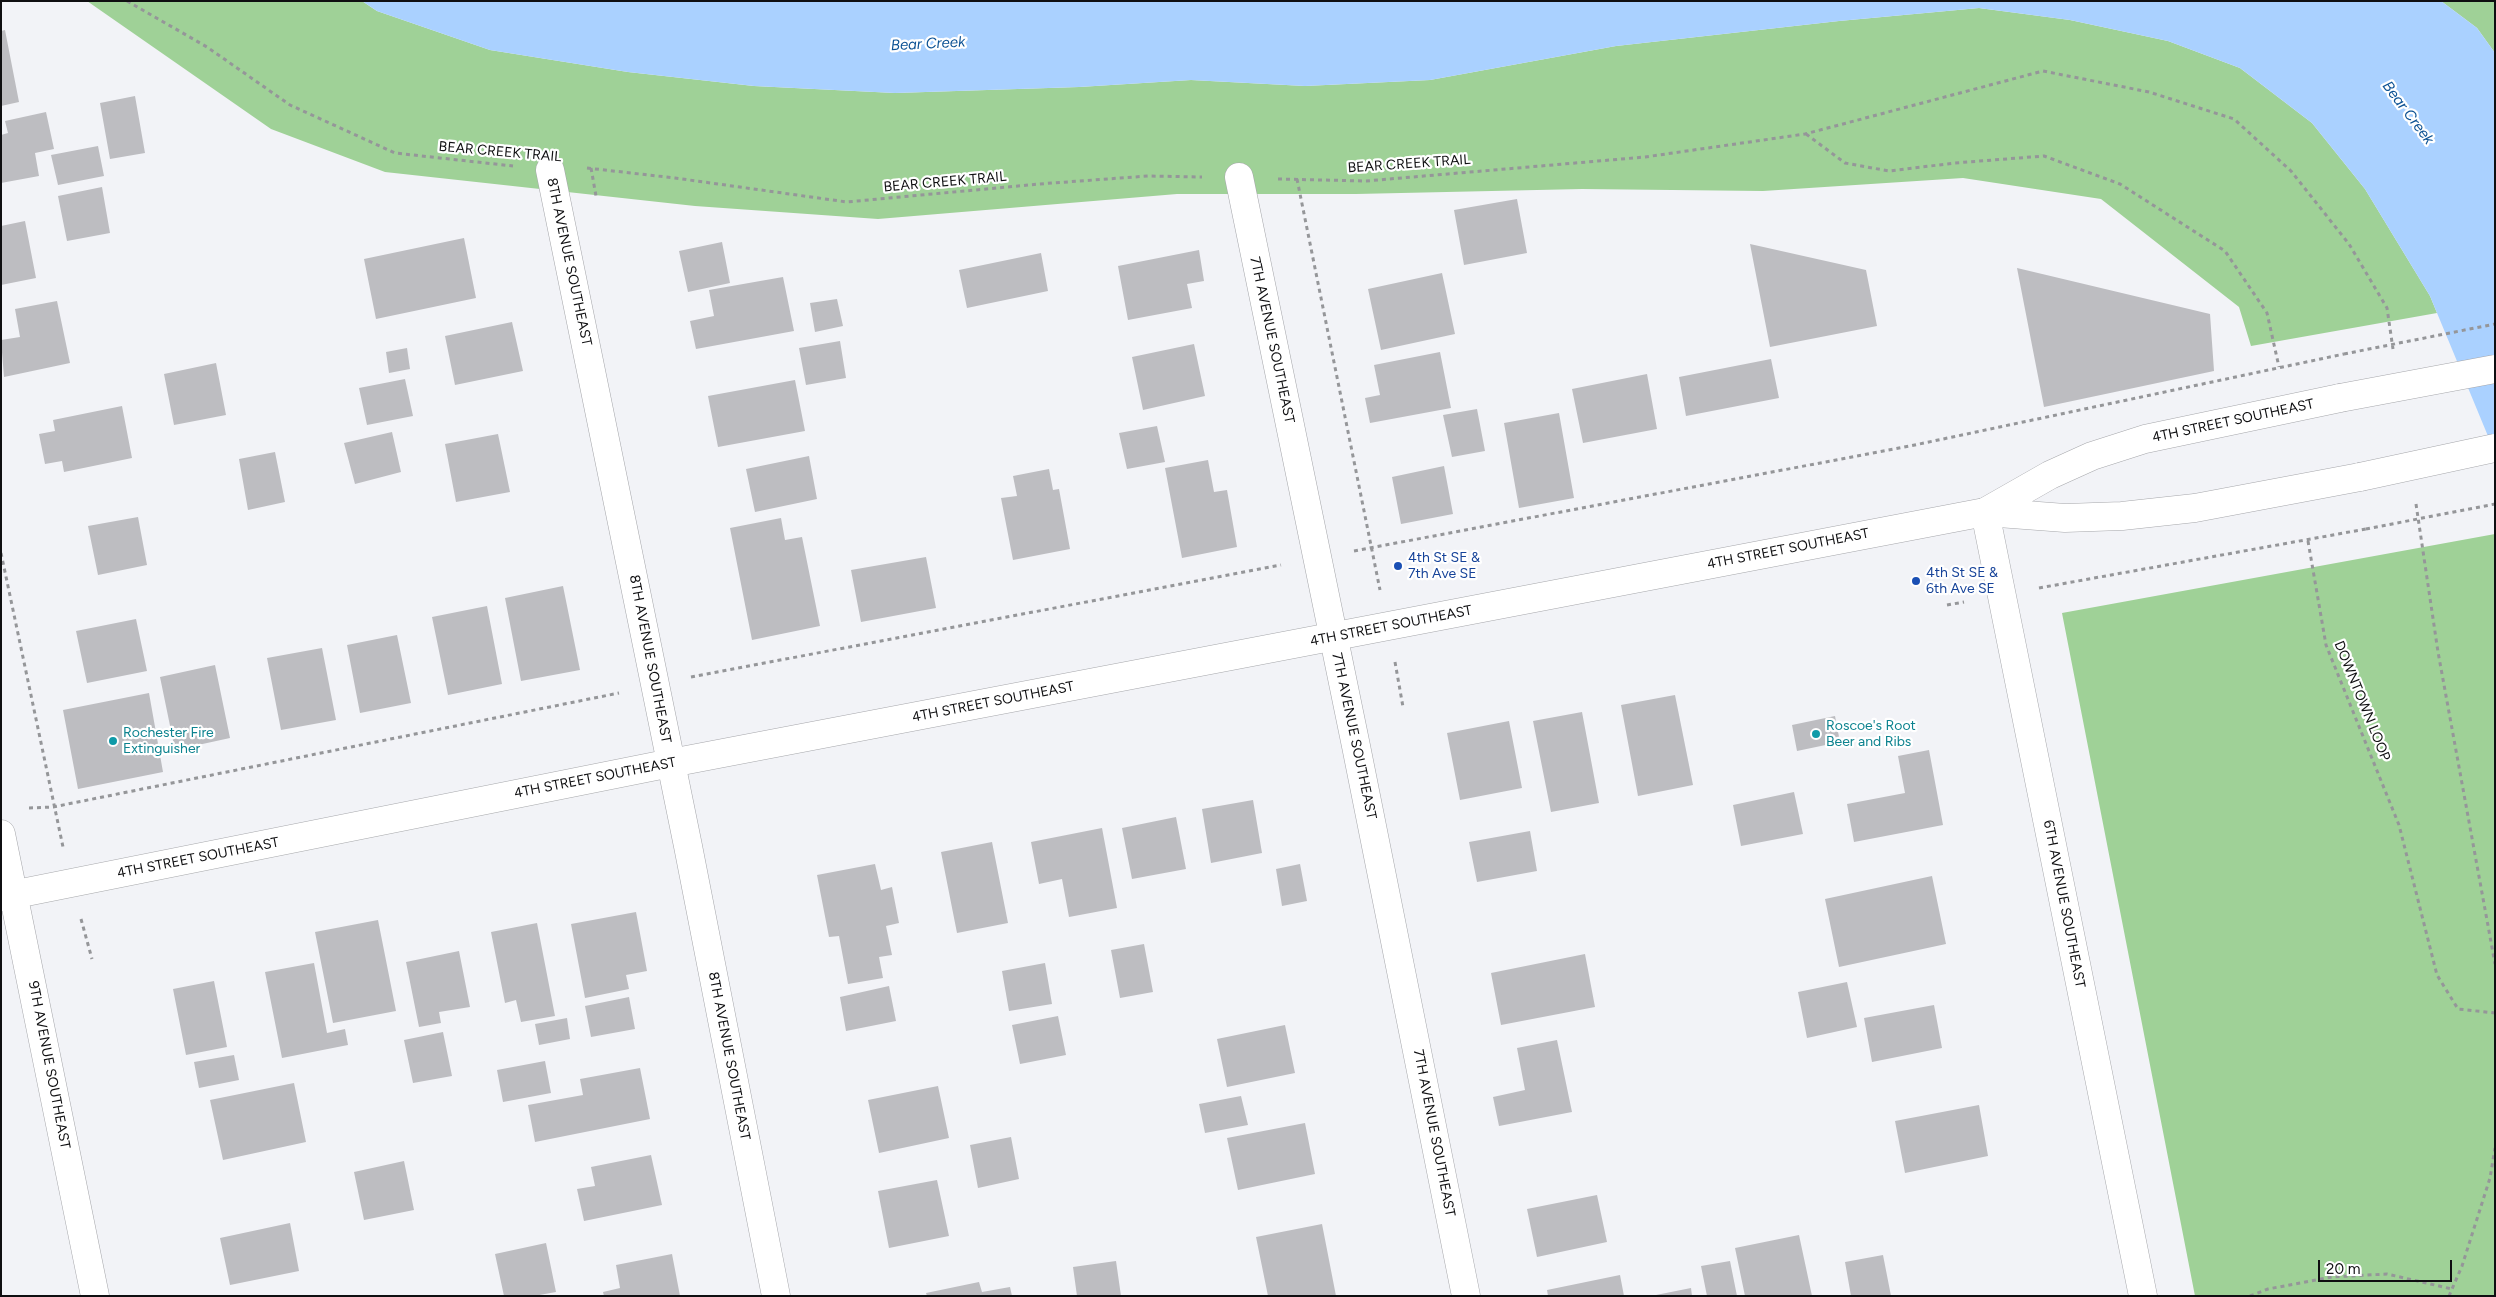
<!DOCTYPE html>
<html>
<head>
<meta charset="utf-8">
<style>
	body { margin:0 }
	#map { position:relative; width:2496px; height:1297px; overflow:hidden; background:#f2f3f7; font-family:Figtree,sans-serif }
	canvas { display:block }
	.frame { position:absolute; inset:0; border:2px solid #0f0f11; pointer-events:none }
	.scale { position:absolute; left:2318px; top:1260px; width:134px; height:22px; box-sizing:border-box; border:2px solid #0f0f11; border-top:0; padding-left:6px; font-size:15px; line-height:18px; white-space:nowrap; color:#0f0f11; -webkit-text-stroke:4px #fff; paint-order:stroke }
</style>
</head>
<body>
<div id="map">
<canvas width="2496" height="1297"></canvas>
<div class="frame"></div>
<div class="scale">20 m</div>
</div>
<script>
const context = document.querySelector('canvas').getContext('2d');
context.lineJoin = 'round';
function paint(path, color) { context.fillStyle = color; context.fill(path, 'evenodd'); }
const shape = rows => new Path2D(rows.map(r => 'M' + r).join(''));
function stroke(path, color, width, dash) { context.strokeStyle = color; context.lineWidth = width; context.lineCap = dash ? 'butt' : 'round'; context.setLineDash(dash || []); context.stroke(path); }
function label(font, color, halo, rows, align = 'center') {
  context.font = font + ' Figtree,sans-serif'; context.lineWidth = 4.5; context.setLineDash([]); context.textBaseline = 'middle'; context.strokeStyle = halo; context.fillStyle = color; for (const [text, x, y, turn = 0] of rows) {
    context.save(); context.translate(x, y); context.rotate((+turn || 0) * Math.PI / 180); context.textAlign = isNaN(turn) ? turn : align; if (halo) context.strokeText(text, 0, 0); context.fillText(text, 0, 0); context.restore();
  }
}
const green = shape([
	[87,1,362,1,377,11,490,50,628,72,754,86,895,93,1079,87,1191,80,1305,86,1430,80,1616,46,1839,21,1979,8,2070,20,2168,41,2240,68,2312,123,2365,189,2430,296,2437,313,2251,346,2239,307,2101,199,1963,178,1763,191,1582,189,1356,194,1177,194,878,219,695,206,385,172,271,129],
	[2441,1,2495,1,2495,53,2477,28],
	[2495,534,2495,1296,2195,1296,2062,613]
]);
const water = shape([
	[362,1,2441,1,2477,28,2495,53,2495,453,2430,296,2365,189,2312,123,2240,68,2168,41,2070,20,1979,8,1839,21,1616,46,1430,80,1305,86,1191,80,1079,87,895,93,754,86,628,72,490,50,377,11]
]);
const building = shape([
	[5,30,19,102,1,106,1,31],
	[135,96,145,153,110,159,100,103],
	[46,112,54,149,35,153,39,176,1,183,1,135,8,133,5,121],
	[98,146,104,176,58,185,51,155],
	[102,187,110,233,67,241,58,196],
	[1517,199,1527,253,1464,265,1454,210],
	[25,221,36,278,1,285,1,226],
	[464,238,476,298,376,319,364,259],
	[722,242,730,283,688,292,679,251],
	[1750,244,1866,270,1877,326,1770,347],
	[1199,250,1204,281,1187,284,1192,308,1128,320,1118,266],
	[1041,253,1048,291,967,308,959,270],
	[2017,268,2210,314,2214,371,2044,407],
	[1442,273,1455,334,1381,350,1368,289],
	[783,277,794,331,696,349,690,321,714,316,709,290],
	[837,299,843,326,815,332,810,303],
	[57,301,70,363,4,377,1,340,20,337,15,309],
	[512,322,523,371,455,385,445,336],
	[840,341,846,378,806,385,799,348],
	[1194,344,1205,396,1143,410,1132,357],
	[407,348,410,369,389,373,386,352],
	[1440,352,1451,408,1370,423,1365,398,1380,395,1374,365],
	[1771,359,1779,398,1686,416,1679,377],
	[216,363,226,415,174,425,164,374],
	[1647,374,1657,429,1583,443,1572,389],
	[405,379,413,416,367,425,359,388],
	[795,380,805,431,718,447,708,396],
	[122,406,132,458,64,472,62,461,45,464,39,434,55,431,53,420],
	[1477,409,1485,451,1452,457,1443,415],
	[1559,413,1574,498,1519,508,1504,423],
	[1157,426,1165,462,1127,469,1119,433],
	[392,432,401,472,355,484,344,443],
	[498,434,510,492,456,502,445,444],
	[275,452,285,502,248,510,239,459],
	[809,456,817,499,755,512,746,469],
	[1208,460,1214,492,1227,490,1237,547,1182,558,1165,468],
	[1444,466,1453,514,1401,524,1392,477],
	[1049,469,1053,490,1059,489,1070,549,1013,560,1001,498,1017,496,1013,476],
	[138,517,147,565,98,575,88,526],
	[781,518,785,540,802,537,820,626,752,640,730,528],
	[926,557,936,608,861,622,851,570],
	[563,586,580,670,521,681,505,598],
	[487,606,502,684,448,695,432,617],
	[136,619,147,671,87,683,76,631],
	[397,635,411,703,360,713,347,645],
	[322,648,336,720,281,730,267,658],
	[215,665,230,738,175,750,160,677],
	[149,693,163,772,78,789,63,710],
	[1675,695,1693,785,1638,796,1621,705],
	[1582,712,1599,803,1551,812,1533,721],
	[1835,716,1840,742,1797,751,1792,725],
	[1509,721,1522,788,1460,800,1447,733],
	[1929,750,1943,825,1854,842,1847,804,1905,793,1898,756],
	[1794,792,1803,834,1741,846,1733,805],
	[1253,800,1262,853,1211,863,1202,809],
	[1176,817,1186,869,1132,879,1122,828],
	[1102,828,1117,908,1069,917,1062,879,1039,884,1031,842],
	[1530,831,1537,871,1477,882,1469,842],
	[992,842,1008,923,957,933,941,852],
	[875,864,881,890,892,887,899,923,886,926,892,955,879,957,883,978,848,984,839,936,829,937,817,875],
	[1300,864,1307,901,1282,906,1276,869],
	[1932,876,1946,944,1839,967,1825,899],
	[636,912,647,971,626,975,629,989,585,998,571,924],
	[378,920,396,1011,333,1023,315,932],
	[537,923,555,1016,521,1022,516,1000,505,1003,491,932],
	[1144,944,1153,992,1120,998,1111,950],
	[459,951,470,1007,439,1012,441,1023,419,1027,406,962],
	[1585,954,1595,1007,1501,1025,1491,973],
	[314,963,327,1033,345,1029,348,1045,282,1058,265,972],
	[1045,963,1052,1004,1009,1011,1002,971],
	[214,981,227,1047,186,1055,173,989],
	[1847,982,1857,1027,1807,1038,1798,992],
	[889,986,896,1021,846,1031,840,997],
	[629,997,635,1029,591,1037,585,1006],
	[1934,1005,1942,1048,1872,1062,1864,1018],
	[1058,1016,1066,1055,1020,1064,1012,1025],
	[567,1018,570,1039,539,1045,535,1024],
	[1285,1025,1295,1073,1227,1087,1217,1039],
	[443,1032,452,1076,413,1083,404,1040],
	[1557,1040,1572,1112,1499,1126,1493,1097,1525,1090,1517,1048],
	[234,1055,239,1080,199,1088,194,1062],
	[545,1061,551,1093,503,1102,497,1070],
	[640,1068,650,1119,535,1142,528,1105,583,1095,580,1079],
	[294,1083,306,1142,223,1160,210,1100],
	[938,1086,949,1138,879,1153,868,1100],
	[1241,1096,1248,1125,1205,1133,1199,1104],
	[1979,1105,1988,1156,1905,1173,1895,1121],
	[1305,1123,1315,1174,1238,1190,1227,1138],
	[1011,1137,1019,1179,978,1188,970,1145],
	[651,1155,662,1205,584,1221,577,1189,595,1186,591,1167],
	[404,1161,414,1210,364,1220,354,1172],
	[937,1180,949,1236,889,1248,878,1191],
	[1597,1195,1607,1242,1537,1257,1527,1209],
	[290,1223,299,1271,230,1285,220,1238],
	[1322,1224,1336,1296,1268,1296,1256,1237],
	[1799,1235,1812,1296,1745,1296,1735,1248],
	[546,1243,556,1292,534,1296,504,1296,495,1254],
	[672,1254,680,1296,604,1296,603,1292,620,1288,616,1265],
	[1883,1255,1891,1296,1851,1296,1845,1262],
	[1116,1261,1121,1296,1077,1296,1073,1267],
	[1730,1261,1737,1296,1707,1296,1701,1266],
	[1620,1275,1624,1296,1548,1296,1547,1290],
	[979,1282,982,1292,1010,1287,1012,1296,927,1296,926,1293],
	[1691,1288,1692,1296,1657,1296,1656,1295]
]);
const path = shape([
	[127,1,207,47,290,105,395,153,513,166],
	[1806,134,1845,163,1889,171,1955,163,2044,156,2120,184,2225,251,2267,313,2279,367],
	[587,168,675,178,847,202,1039,184,1148,176,1202,177],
	[591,168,596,196],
	[1278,179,1366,181,1645,157,1805,134,2043,71,2149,92,2234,119,2291,171,2349,244,2387,308,2393,349],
	[1297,179,1380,590],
	[2416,504,2438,652,2495,964],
	[2308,541,2326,645,2399,825,2437,975,2458,1009,2495,1013],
	[1354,551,1910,446,2344,354],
	[1,553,63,847],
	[2039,588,2366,529],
	[1947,605,1964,602],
	[1395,662,1403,707],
	[691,677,1281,565],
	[29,808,53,807,619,693],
	[81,919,92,959],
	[2250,1296,2268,1289,2332,1277,2387,1274,2452,1289],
	[2449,1296,2462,1266,2490,1178,2495,1148]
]);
const minor = shape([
	[550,170,688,846,776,1296],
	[1239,177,1356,746,1466,1296],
	[1985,512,2143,1296],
	[1,834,95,1296]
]);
const secondary = shape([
	[1985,512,2050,475,2092,456,2145,439,2340,398],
	[1,897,671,763,1985,512,2065,518,2122,516,2195,508,2360,477]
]);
const pathBridge = shape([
	[2344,354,2495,324],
	[2366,529,2495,504]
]);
const secondaryBridge = shape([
	[2340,398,2495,369],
	[2360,477,2495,448]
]);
const markers = [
	[1398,566,5,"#1a4fb4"],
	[1916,581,5,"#1a4fb4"],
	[1816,734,5,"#0f9aa8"],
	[113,741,5,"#0f9aa8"]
];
const streetNames = [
	["BEAR CREEK TRAIL",500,152,5],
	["BEAR CREEK TRAIL",1409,164,-4],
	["BEAR CREEK TRAIL",945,182,-5],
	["8TH AVENUE SOUTHEAST",569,262,78],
	["7TH AVENUE SOUTHEAST",1272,340,78],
	["4TH STREET SOUTHEAST",2233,421,-12],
	["4TH STREET SOUTHEAST",1788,549,-11],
	["4TH STREET SOUTHEAST",1391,626,-11],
	["8TH AVENUE SOUTHEAST",650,659,79],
	["DOWNTOWN LOOP",2362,701,68],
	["4TH STREET SOUTHEAST",993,702,-11],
	["7TH AVENUE SOUTHEAST",1354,736,78],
	["4TH STREET SOUTHEAST",595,778,-11],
	["4TH STREET SOUTHEAST",198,858,-11],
	["6TH AVENUE SOUTHEAST",2064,904,79],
	["8TH AVENUE SOUTHEAST",729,1056,79],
	["9TH AVENUE SOUTHEAST",49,1065,79],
	["7TH AVENUE SOUTHEAST",1434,1133,79]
];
const transitNames = [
	["4th St SE &",1408,558],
	["7th Ave SE",1408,574],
	["4th St SE &",1926,573],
	["6th Ave SE",1926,589]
];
const cultureNames = [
	["Roscoe's Root",1826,726],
	["Beer and Ribs",1826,742],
	["Rochester Fire",123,733],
	["Extinguisher",123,749]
];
const waterNames = [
	["Bear Creek",928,44,-3],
	["Bear Creek",2408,113,53]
];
paint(green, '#9fd197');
paint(water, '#aad1ff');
paint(building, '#bdbdc1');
stroke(minor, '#a6a7ab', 29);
stroke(secondary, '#a6a7ab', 29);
stroke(path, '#959699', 3, [4, 4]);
stroke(minor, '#fff', 28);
stroke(secondary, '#fff', 28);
stroke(secondaryBridge, '#a6a7ab', 29, []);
stroke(pathBridge, '#959699', 3, [4, 4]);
stroke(secondaryBridge, '#fff', 28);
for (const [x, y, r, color] of markers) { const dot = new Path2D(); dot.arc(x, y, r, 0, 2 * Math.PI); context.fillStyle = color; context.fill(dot); stroke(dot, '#fff', 2); }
label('14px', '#0f0f11', '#fff', streetNames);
label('14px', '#164399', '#fff', transitNames, 'left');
label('14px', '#0d838f', '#fff', cultureNames, 'left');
label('italic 15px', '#0c5294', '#fff', waterNames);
</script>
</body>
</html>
